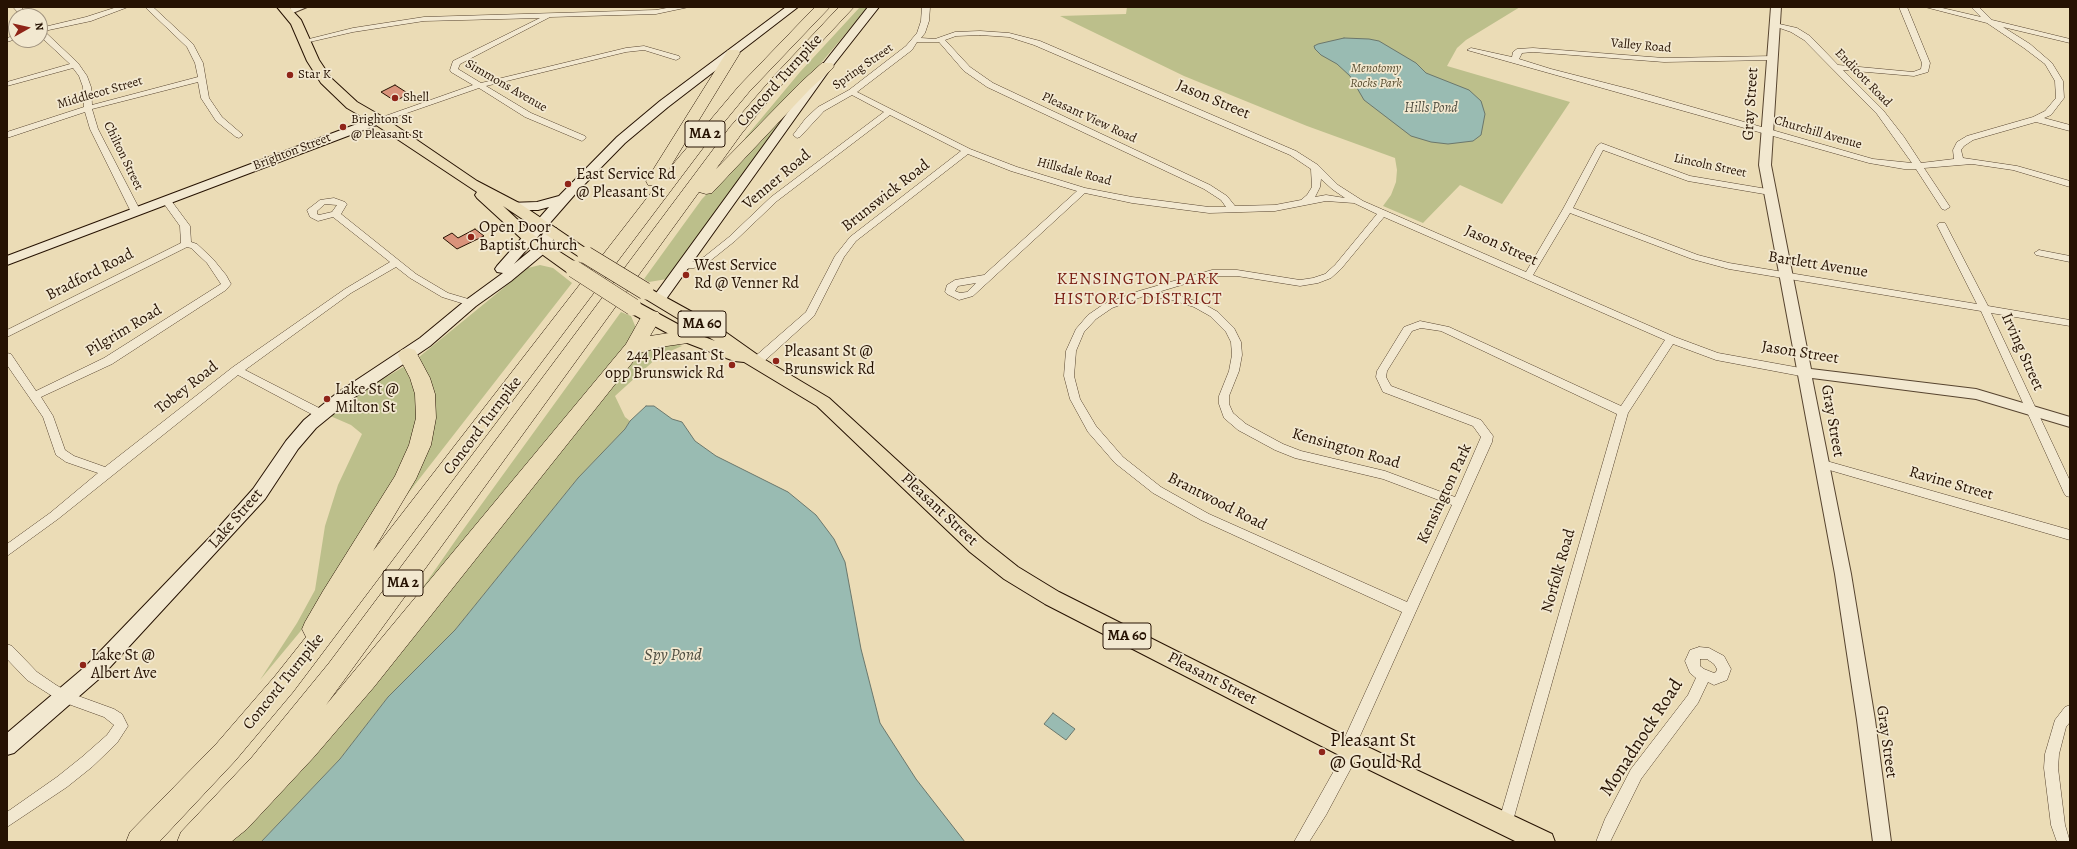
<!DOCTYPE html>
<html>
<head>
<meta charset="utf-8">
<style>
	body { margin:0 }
	#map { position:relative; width:2077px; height:849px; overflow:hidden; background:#ebdcb6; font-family:Alegreya,serif }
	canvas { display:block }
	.frame { position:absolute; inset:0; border:8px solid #261202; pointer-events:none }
	.north { position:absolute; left:8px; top:8px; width:40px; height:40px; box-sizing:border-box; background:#f2e8d0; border:1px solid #a0927e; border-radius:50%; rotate:82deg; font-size:11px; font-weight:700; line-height:16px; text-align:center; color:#261202 }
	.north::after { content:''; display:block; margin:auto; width:14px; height:18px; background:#8f2418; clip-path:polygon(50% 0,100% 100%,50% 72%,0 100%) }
</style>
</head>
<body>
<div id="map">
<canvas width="2077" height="849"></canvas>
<div class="frame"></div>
<div class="north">N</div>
</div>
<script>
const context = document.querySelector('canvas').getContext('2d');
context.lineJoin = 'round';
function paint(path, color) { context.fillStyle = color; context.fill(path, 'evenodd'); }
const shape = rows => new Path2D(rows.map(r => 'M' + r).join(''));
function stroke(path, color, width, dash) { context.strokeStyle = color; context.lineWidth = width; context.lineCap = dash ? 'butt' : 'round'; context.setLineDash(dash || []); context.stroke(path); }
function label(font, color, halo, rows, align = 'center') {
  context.font = font + ' Alegreya,serif'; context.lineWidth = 3.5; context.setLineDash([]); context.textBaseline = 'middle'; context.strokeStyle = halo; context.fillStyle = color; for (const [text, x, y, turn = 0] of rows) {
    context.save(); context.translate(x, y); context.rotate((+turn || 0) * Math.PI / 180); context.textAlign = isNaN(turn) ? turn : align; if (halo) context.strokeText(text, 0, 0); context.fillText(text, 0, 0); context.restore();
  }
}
const green = shape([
	[860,7,868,7,805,82,747,139,745,138,800,72],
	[1127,7,1520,7,1466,40,1457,48,1447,66,1570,102,1502,204,1460,185,1423,223,1383,206,1391,195,1396,182,1397,170,1395,158,1307,126,1184,76,1060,16,1126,14],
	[795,103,667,279,649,282,644,279,702,199],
	[540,265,553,268,572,283,399,505,433,389,419,357,528,268],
	[621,312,631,316,638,333,398,623,460,534],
	[676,344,682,346,659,356,615,396,625,417,630,421,625,429,578,478,455,630,388,697,340,759,261,842,226,842,632,358,645,348],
	[405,366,420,405,413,449,314,615,260,680,297,623,315,590,325,526,338,485,362,434,351,425,328,415,366,389]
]);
const water = shape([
	[1344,38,1369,39,1379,41,1416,63,1426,73,1469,90,1481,101,1485,114,1481,135,1473,141,1448,144,1431,142,1411,136,1364,100,1350,76,1337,64,1321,55,1315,49,1314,46,1318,44,1344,38],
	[646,406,654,406,672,419,682,422,695,441,716,456,788,492,816,515,834,539,845,562,861,649,880,723,916,779,965,842,261,842,340,759,388,697,455,630,578,478,625,429,630,421,646,406],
	[1053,713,1075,729,1066,740,1044,724,1053,713]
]);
const building = shape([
	[395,85,409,94,395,101,381,92,395,85],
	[475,229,484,236,457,249,443,238,452,233,458,238,475,229]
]);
const minor = shape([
	[13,7,21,7,29,16,21,16,13,7],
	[117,7,128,7,91,21,44,31,78,63,87,76,91,87,92,105,198,77,195,63,187,47,145,7,153,7,193,44,203,63,209,98,222,117,243,135,239,138,236,137,216,121,201,98,198,82,92,109,98,129,141,212,136,215,131,212,90,129,85,112,7,138,7,132,84,107,83,87,79,76,73,68,7,86,7,82,70,64,40,36,40,28,86,17,117,7],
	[672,7,689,7,656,14,550,17,460,64,458,69,481,83,626,48,644,46,679,56,680,58,676,60,644,50,626,52,486,86,531,113,585,136,586,138,582,141,525,117,479,88,381,122,375,122,374,120,473,85,451,72,450,70,453,61,540,18,424,21,353,32,305,43,301,41,353,28,424,17,656,10,672,7],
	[922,7,930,7,929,21,925,33,921,38,935,39,955,32,980,31,1009,33,1040,41,1296,151,1318,165,1338,185,1363,201,1526,272,1563,209,1597,146,1601,143,1690,176,1773,190,1774,192,1770,195,1688,181,1603,150,1573,208,1698,255,1729,263,1977,304,1937,225,1939,223,1945,223,1988,306,2070,320,2070,326,1991,313,2070,481,2070,497,2066,496,2064,493,1981,311,1729,269,1692,259,1570,213,1533,275,1675,337,1718,353,1806,369,1811,373,1806,377,1716,360,1673,344,1628,413,1512,824,1510,829,1505,831,1500,829,1498,824,1617,414,1441,331,1421,328,1412,331,1387,371,1386,377,1391,386,1481,420,1493,436,1492,442,1356,745,1360,750,1358,755,1326,815,1309,842,1294,842,1344,753,1340,748,1402,612,1201,520,1153,493,1115,463,1088,432,1070,399,1064,376,1066,351,1076,329,1088,315,1104,304,1139,291,1212,270,1237,270,1300,280,1313,278,1325,274,1335,265,1377,214,1354,203,1326,201,1275,211,1209,213,1132,203,1085,193,973,296,959,300,947,294,945,292,947,285,955,280,984,275,1077,191,1011,171,968,154,856,241,844,257,814,316,760,365,752,365,751,362,752,359,806,312,835,256,850,237,961,151,890,115,777,201,735,241,710,261,694,268,683,269,678,266,680,264,692,262,704,257,729,237,771,197,884,112,852,95,824,111,800,137,797,138,793,135,806,118,818,107,849,90,906,46,917,33,921,21,922,7],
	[980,35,1009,37,1034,45,1290,155,1311,169,1312,187,1307,195,1301,200,1275,205,1235,206,1227,196,1210,185,993,83,970,67,945,40,956,36,980,35],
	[917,42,939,42,964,71,987,87,1204,189,1221,200,1226,207,1209,207,1132,197,1085,188,1017,167,970,149,857,92,912,50,917,42],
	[1321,179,1332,189,1345,198,1326,195,1315,197,1320,187,1321,179],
	[1384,217,1665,340,1621,406,1449,327,1420,321,1404,327,1377,371,1376,377,1383,392,1473,426,1481,437,1455,497,1385,471,1301,451,1283,444,1246,424,1233,413,1229,404,1229,396,1239,371,1242,355,1241,342,1234,328,1218,312,1202,303,1173,294,1158,292,1212,276,1237,276,1300,286,1318,283,1331,278,1341,269,1384,217],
	[976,283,967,292,960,293,955,291,958,286,976,283],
	[1144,296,1172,300,1194,307,1210,316,1226,332,1231,342,1232,355,1229,371,1219,396,1219,404,1224,418,1238,430,1275,450,1295,458,1383,479,1452,505,1407,602,1209,514,1161,487,1123,457,1096,426,1080,399,1074,376,1076,351,1084,332,1096,319,1112,308,1144,296],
	[1899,7,1907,7,1930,63,1928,72,1914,76,1843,70,1883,110,1904,137,1921,163,1954,159,1953,150,1957,142,1967,136,2033,117,2045,111,2056,98,2055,81,2045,64,2024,48,1987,23,1925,7,1938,7,1981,17,1971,7,1979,7,1992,20,2070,39,2070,43,2003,27,2030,44,2052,63,2063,81,2064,98,2051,115,2044,118,2070,125,2070,131,2036,122,1973,140,1964,146,1961,150,1963,158,2017,166,2070,181,2070,187,2013,170,1972,164,1924,168,1950,207,1945,210,1942,209,1916,169,1904,169,1869,163,1467,50,1471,48,1512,57,1513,52,1517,49,1533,48,1664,58,1775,56,1775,60,1772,60,1664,62,1533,52,1522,53,1519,59,1551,69,1633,90,1873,159,1912,163,1877,114,1804,40,1791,32,1771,25,1775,23,1797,28,1810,36,1838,65,1913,72,1921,69,1922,63,1899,7],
	[16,35,16,39,7,42,7,38,16,35],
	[167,198,170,199,190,226,191,242,197,244,213,259,226,275,231,284,226,290,112,364,41,397,53,416,65,450,74,456,105,467,233,367,345,289,390,262,333,217,318,221,310,217,307,210,320,200,334,198,345,202,347,204,341,214,416,274,448,293,475,301,476,303,471,306,442,297,410,278,396,267,351,293,245,370,325,411,326,414,325,417,317,417,238,375,58,519,7,556,7,544,50,513,98,473,66,462,56,455,43,417,7,365,7,353,11,354,36,391,104,358,221,284,207,263,191,248,187,247,7,337,7,330,181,243,180,226,162,201,167,198],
	[325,204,337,205,332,212,319,215,317,214,317,211,325,204],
	[2039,250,2070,256,2070,262,2036,255,2034,253,2039,250],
	[1823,460,2070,530,2070,540,1819,467,1817,464,1819,461,1823,460],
	[7,644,12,646,37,672,56,685,70,693,114,709,122,714,128,726,117,743,92,767,67,787,7,827,7,812,57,777,82,757,107,735,114,725,104,717,60,701,27,680,7,659,7,644],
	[1699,647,1709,648,1724,656,1731,669,1727,680,1714,685,1708,682,1698,703,1641,779,1610,842,1596,842,1605,819,1631,769,1688,695,1696,678,1690,673,1685,661,1690,650,1699,647],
	[1700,659,1707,659,1714,664,1717,669,1716,672,1714,673,1704,669,1700,666,1700,659],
	[2070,705,2070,722,2066,727,2059,754,2058,768,2065,825,2070,842,2057,842,2051,825,2044,768,2045,754,2055,720,2065,707,2070,705]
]);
const tertiary = shape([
	[293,7,307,7,288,15,283,12,293,7],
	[1771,7,1781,7,1771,165,1811,369,1976,389,2070,417,2070,427,1976,399,1812,378,1851,574,1875,720,1891,842,1873,842,1857,720,1835,574,1759,165,1771,7]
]);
const secondary = shape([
	[786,7,798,7,668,107,625,143,577,192,514,264,536,246,546,228,556,228,558,231,547,251,511,281,476,306,430,346,349,401,316,428,298,449,265,499,100,678,14,753,7,755,7,733,86,666,211,536,253,489,286,441,304,420,337,393,420,338,466,300,503,273,497,272,495,269,497,266,549,207,538,210,514,210,507,206,509,203,537,202,559,196,617,137,660,101,786,7],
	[868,7,879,7,831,68,664,302,654,302,652,299,654,296,823,64,868,7],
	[378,116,384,120,382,123,7,265,7,256,378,116]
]);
const primary = shape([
	[277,7,289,7,301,20,319,60,331,78,357,102,383,117,477,181,519,203,591,252,594,255,591,258,581,258,503,206,535,236,580,265,582,269,580,273,574,274,568,273,525,242,477,198,475,195,477,192,373,123,347,108,321,83,307,61,291,24,277,7],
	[645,286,714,324,762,358,829,398,984,540,1018,567,1059,592,1355,741,1552,834,1555,842,1517,842,1339,755,1045,604,1004,579,970,552,817,406,744,362,734,361,682,341,627,311,625,307,627,303,633,302,639,303,694,333,715,341,639,295,637,291,639,287,645,286]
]);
const motorway = shape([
	[815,7,830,7,749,92,706,144,293,692,235,761,159,842,126,842,130,832,217,743,275,676,306,637,302,629,305,622,323,591,395,476,409,445,416,418,415,394,410,378,398,355,401,350,408,348,415,350,430,378,435,394,436,418,431,445,416,479,373,551,657,185,648,185,646,181,728,50,738,50,740,53,669,169,739,86,815,7],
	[839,7,854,7,784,82,742,133,716,169,800,83,822,63,832,63,834,66,832,69,810,89,712,193,706,194,699,192,326,705,626,344,644,312,651,311,658,312,661,317,650,336,688,330,695,332,698,337,695,342,660,347,640,353,374,687,314,757,247,829,231,842,177,842,181,832,252,757,329,663,730,127,774,76,839,7]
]);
const primaryBridge = shape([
	[586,255,645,291],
	[574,269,633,307]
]);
const markers = [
	[290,75,4,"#8f2418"],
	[395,98,4,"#8f2418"],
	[343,127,4,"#8f2418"],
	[568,184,4,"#8f2418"],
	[471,237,4,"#8f2418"],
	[686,275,4,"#8f2418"],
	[776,361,4,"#8f2418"],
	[732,365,4,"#8f2418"],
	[327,399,4,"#8f2418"],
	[83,665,4,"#8f2418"],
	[1322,752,4,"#8f2418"]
];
const farStreetnames = [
	["Valley Road",1641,46,5],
	["Spring Street",863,67,-35],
	["Endicott Road",1863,78,46],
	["Simmons Avenue",506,86,30],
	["Middlecot Street",100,93,-16],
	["Pleasant View Road",1089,118,25],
	["Churchill Avenue",1818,133,16],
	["Brighton Street",292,152,-21],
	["Chilton Street",123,156,64],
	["Lincoln Street",1710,166,12],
	["Hillsdale Road",1074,172,15]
];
const farParknames = [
	["Menotomy",1376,69],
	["Rocks Park",1376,84]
];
const farPoinames = [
	["Star K",298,75],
	["Shell",403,98],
	["Brighton St",351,120],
	["@ Pleasant St",351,135]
];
const farWaternames = [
	["Hills Pond",1431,109]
];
const shields = [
	[705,134,40],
	[702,324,48],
	[403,583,40],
	[1127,636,48]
];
const shieldNames = [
	["MA 2",705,134],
	["MA 60",702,324],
	["MA 2",403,583],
	["MA 60",1127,636]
];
const streetNames = [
	["Concord Turnpike",780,81,-48],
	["Jason Street",1213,100,23],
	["Gray Street",1751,104,-86],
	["Venner Road",777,180,-40],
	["Brunswick Road",886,196,-38],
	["Jason Street",1501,246,24],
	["Bartlett Avenue",1818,265,9],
	["Bradford Road",90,275,-27],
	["Pilgrim Road",124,331,-31],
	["Irving Street",2022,352,66],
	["Jason Street",1800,353,9],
	["Tobey Road",187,388,-38],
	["Gray Street",1832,421,80],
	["Concord Turnpike",483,426,-53],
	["Kensington Road",1346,449,16],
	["Ravine Street",1951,484,16],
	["Kensington Park",1445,494,-65],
	["Brantwood Road",1217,502,27],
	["Pleasant Street",939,510,43],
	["Lake Street",236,519,-49],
	["Norfolk Road",1559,571,-74],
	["Pleasant Street",1212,679,27],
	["Concord Turnpike",284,682,-51],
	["Gray Street",1886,742,82]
];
const poiNames = [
	["East Service Rd",576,175],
	["@ Pleasant St",576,193],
	["Open Door",479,228],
	["Baptist Church",479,246],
	["West Service",694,266],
	["Rd @ Venner Rd",694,284],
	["Pleasant St @",784,352],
	["Brunswick Rd",784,370],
	["244 Pleasant St",724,356,"right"],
	["opp Brunswick Rd",724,374,"right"],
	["Lake St @",335,390],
	["Milton St",335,408],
	["Lake St @",91,656],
	["Albert Ave",91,674]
];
const neighbourhoodNames = [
	["KENSINGTON PARK",1138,280],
	["HISTORIC DISTRICT",1138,300]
];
const waterNames = [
	["Spy Pond",673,656]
];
const nearStreetnames = [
	["Monadnock Road",1642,738,-57]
];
const nearPoinames = [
	["Pleasant St",1330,741],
	["@ Gould Rd",1330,763]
];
paint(green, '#bcbf8b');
paint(water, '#99bbb2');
stroke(water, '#6b776c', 1);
paint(building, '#da937b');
stroke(building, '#261202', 1);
stroke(minor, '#57442f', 1);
stroke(tertiary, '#57442f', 2);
stroke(secondary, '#261202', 2);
stroke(primary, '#261202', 2);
stroke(motorway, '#261202', 1);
paint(minor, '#f2e8d0');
paint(tertiary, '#f2e8d0');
paint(secondary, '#f2e8d0');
paint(primary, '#ebdcb6');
paint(motorway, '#ebdcb6');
stroke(primaryBridge, '#261202', 18, []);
stroke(primaryBridge, '#ebdcb6', 17);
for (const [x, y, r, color] of markers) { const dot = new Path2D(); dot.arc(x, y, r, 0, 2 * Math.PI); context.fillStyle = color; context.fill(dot); stroke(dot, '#f2e8d0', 1.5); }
label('13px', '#261202', '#f2e8d0', farStreetnames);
label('italic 13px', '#5a4f32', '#f2e8d0', farParknames);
label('13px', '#261202', '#f2e8d0', farPoinames, 'left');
label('italic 14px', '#4e4d40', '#f2e8d0', farWaternames);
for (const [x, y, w] of shields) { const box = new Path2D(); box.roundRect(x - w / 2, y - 13, w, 26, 3); context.fillStyle = '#f2e8d0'; context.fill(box); stroke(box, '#261202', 1); }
label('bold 15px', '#261202', null, shieldNames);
label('16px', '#261202', '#f2e8d0', streetNames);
label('16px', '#261202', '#f2e8d0', poiNames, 'left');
context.letterSpacing = '1px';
label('17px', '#7a1f14', '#f2e8d0', neighbourhoodNames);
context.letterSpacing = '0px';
label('italic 17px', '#4e4d40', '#f2e8d0', waterNames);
label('19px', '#261202', '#f2e8d0', nearStreetnames);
label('19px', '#261202', '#f2e8d0', nearPoinames, 'left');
</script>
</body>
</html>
